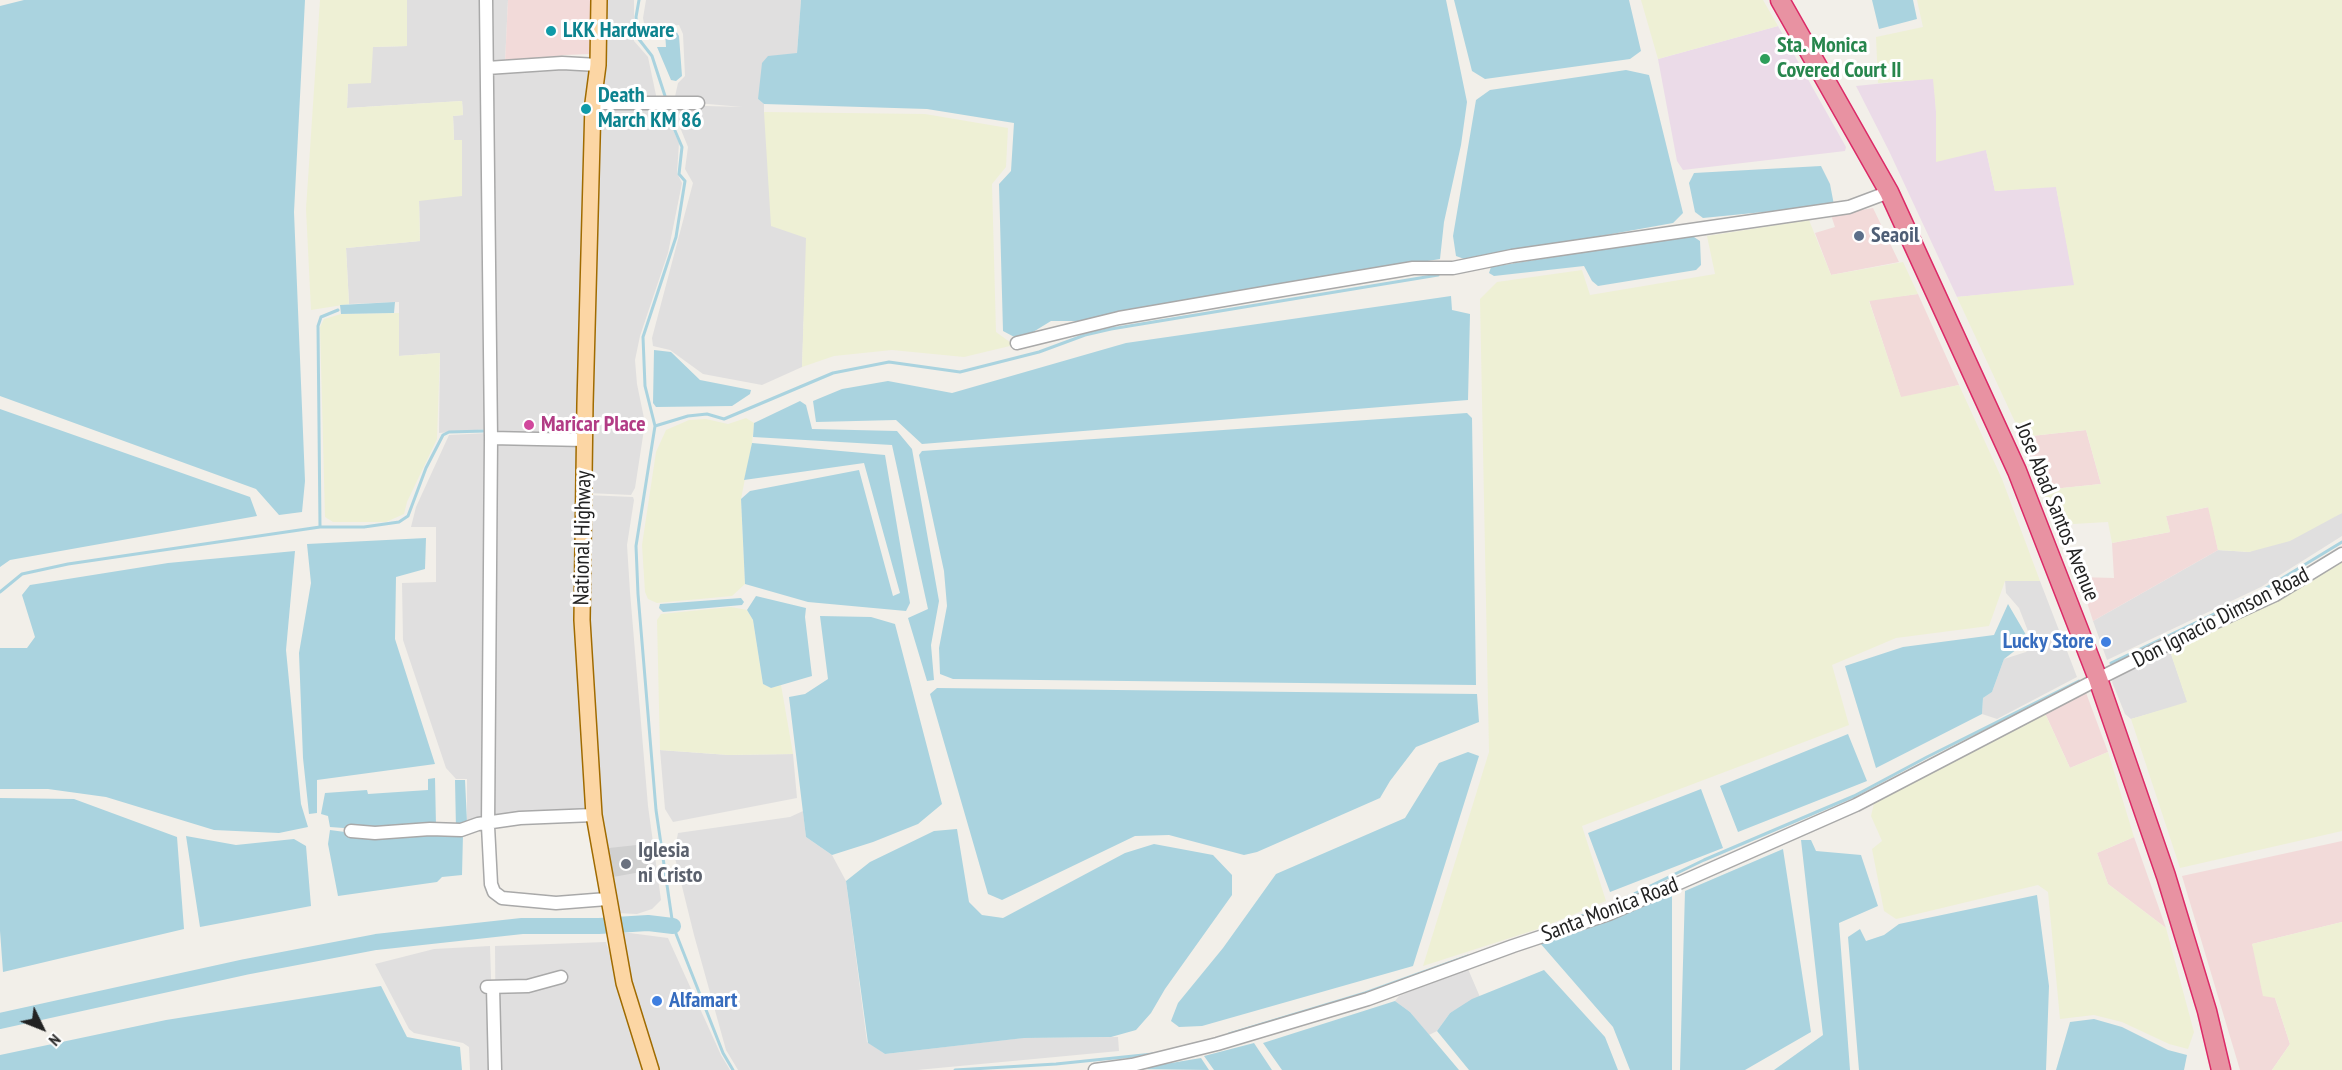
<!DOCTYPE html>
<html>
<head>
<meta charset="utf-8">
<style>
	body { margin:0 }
	#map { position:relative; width:2342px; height:1070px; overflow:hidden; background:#f2efe9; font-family:"PT Sans Narrow",sans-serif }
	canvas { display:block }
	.north { position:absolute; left:12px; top:998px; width:60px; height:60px; -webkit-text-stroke:4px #fff; paint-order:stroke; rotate:133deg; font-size:16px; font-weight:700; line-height:24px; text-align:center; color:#222 }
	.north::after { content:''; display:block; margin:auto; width:21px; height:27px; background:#222; clip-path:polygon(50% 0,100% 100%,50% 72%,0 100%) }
</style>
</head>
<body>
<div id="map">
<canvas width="2342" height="1070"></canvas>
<div class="north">N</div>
</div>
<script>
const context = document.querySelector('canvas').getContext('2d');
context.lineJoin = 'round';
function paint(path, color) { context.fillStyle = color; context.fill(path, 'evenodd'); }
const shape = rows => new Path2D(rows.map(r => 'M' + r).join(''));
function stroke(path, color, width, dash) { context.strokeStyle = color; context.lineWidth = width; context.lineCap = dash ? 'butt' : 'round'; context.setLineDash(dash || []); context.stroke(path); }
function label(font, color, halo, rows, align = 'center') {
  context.font = font + ' "PT Sans Narrow",sans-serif'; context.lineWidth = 6; context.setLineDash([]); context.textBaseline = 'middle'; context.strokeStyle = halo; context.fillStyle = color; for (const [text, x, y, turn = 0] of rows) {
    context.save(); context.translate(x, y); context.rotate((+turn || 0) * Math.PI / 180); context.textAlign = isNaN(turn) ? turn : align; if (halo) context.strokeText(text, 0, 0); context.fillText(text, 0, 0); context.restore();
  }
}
const residential = shape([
	[407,0,485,0,489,429,439,433,440,353,399,356,399,302,349,304,346,248,420,241,419,201,462,141,454,141,453,116,463,115,462,101,347,108,348,84,373,47,407,46],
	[486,0,508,0,505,64,493,65],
	[604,0,634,0,634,41,648,57,657,100,603,101],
	[646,0,801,0,797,53,758,99,764,104,764,112,807,238,802,367,762,385,703,374,670,350,653,346,652,338,693,183,685,169,688,147,671,105,742,107,674,101,678,83,685,76,683,34,679,25,645,28,643,18],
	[590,67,581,438,502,434,495,432,490,71],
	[661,104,679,143,677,173,682,183,668,253,640,336,635,360,637,384,645,423,635,488,631,495,588,493,602,105],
	[489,433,492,449,498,442,578,444,590,820,489,816,467,824,467,779,456,779,446,768,403,640,402,583,436,582,436,527,411,527,416,507,449,435],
	[586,495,633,497,634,500,627,545,630,592,648,806,661,900,652,909,637,914,616,913,603,836,584,620],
	[2342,513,2342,536,2261,587,2107,660,2093,621,2218,550,2249,552],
	[2005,580,2040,581,2077,677,1997,719,1982,714,1983,698,1992,692,2004,659,2026,652,2033,644,2019,608,2006,593],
	[2169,648,2188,703,2131,719,2125,714,2112,682,2114,677],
	[660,750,729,755,793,754,797,798,673,822,665,809],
	[803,811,806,837,832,855,846,881,867,1042,885,1054,1022,1038,1118,1037,1119,1051,917,1070,738,1070,726,1050,694,935,674,854,678,833,790,817],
	[622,932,668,938,721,1055,730,1070,656,1070,629,985],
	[606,942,647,1070,496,1070,495,946],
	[490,946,494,1070,470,1070,469,1047,463,1043,414,1033,409,1029,375,964,434,949],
	[1468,969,1480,997,1450,1013,1437,1031,1429,1035,1410,1012,1395,1001,1399,996,1411,991]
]);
const commercial = shape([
	[508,0,591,0,591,54,565,55,505,64],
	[1873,208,1899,262,1831,275,1815,233,1835,227,1831,215],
	[1918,294,1959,385,1901,398,1869,300],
	[2086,430,2101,484,2043,490,2022,437],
	[2209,507,2218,550,2093,621,2079,577,2114,578,2112,543,2170,532,2166,516],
	[2085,690,2108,752,2070,768,2044,711],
	[2134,837,2166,928,2108,884,2097,853],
	[2342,841,2342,922,2252,944,2275,998,2290,1044,2272,1070,2240,1070,2182,876]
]);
const industrial = shape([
	[1778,26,1846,147,1845,151,1683,170,1677,161,1658,59],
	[1934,78,1936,111,1986,150,1995,191,2056,186,2075,286,1957,297,1889,151,1856,86]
]);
const religious = shape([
	[646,844,652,870,613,877,609,848]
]);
const farmland = shape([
	[320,0,407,0,407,46,373,47,371,83,348,84,347,108,462,101,463,115,453,116,454,140,462,140,462,196,419,201,420,241,346,248,349,304,311,310,306,209],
	[1641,0,1763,0,1778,26,1658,59],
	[1917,0,2342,0,2342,513,2290,541,2249,552,2218,550,2208,507,2166,516,2170,532,2112,543,2108,522,2055,525,2043,490,2101,484,2086,430,2022,437,1957,297,2074,285,2056,187,1995,191,1986,150,1936,162,1936,111,1933,79,1878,83,1876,37,1923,27],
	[764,112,925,114,1008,128,1006,167,992,184,996,332,1014,345,964,357,892,350,834,356,802,367,806,238,771,226],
	[1809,220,1831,275,1903,262,1918,294,1869,301,1901,397,1959,385,2002,479,2040,581,2005,581,1989,626,1896,638,1832,665,1849,725,1582,826,1606,901,1538,929,1423,966,1489,752,1480,299,1497,282,1582,270,1590,295,1715,274,1707,236],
	[399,313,399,356,440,353,437,439,407,502,404,514,386,522,333,522,325,517,320,327,324,319,341,314],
	[746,418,754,423,752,443,741,499,745,584,732,596,657,603,648,599,645,592,642,545,656,452,666,430,689,420,706,419,728,424],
	[2342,557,2342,831,2180,868,2131,719,2187,702,2169,648],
	[731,607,747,610,753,620,763,684,771,688,781,685,793,754,729,755,660,750,657,620,661,614],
	[2044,711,2070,768,2108,752,2134,837,2097,853,2108,884,2166,928,2194,1032,2188,1049,2169,1044,2122,1022,2094,1015,2060,1019,2048,892,2038,885,1896,919,1884,911,1872,849,1882,841,1871,816,1874,803],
	[2342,922,2342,1070,2272,1070,2290,1044,2275,998,2263,996,2252,944]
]);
const water = shape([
	[24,0,305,0,294,212,305,481,302,512,279,515,256,489,0,396,0,6],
	[801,0,1446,0,1467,102,1461,145,1444,222,1440,259,1116,312,1097,321,1051,321,1020,340,1003,331,999,184,1011,171,1014,123,927,109,764,104,758,99,762,63,768,56,797,53],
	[1454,0,1629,0,1641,51,1630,59,1485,79,1472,71],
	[1872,0,1913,0,1917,19,1879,29],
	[675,29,679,36,682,76,676,81,671,80,657,47,666,47,665,31],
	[1626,70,1649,75,1683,213,1673,223,1467,260,1456,256,1453,236,1476,100,1490,90],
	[1821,166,1830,184,1834,205,1703,218,1695,212,1689,183,1694,173],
	[1691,235,1700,241,1701,265,1696,270,1598,286,1592,281,1584,266,1494,276,1489,273,1491,267],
	[1451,296,1452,310,1470,314,1468,400,922,444,896,420,816,422,813,401,842,389,888,381,952,393,1126,343],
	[395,302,394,313,341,314,340,305],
	[654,350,671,352,700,380,751,390,750,394,732,406,656,407,653,403],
	[800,401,806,405,812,429,897,431,912,449,939,601,931,645,934,680,927,681,908,618,928,609,892,445,753,437,754,423],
	[0,409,250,497,257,516,10,560,0,567],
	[1467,413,1472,418,1476,685,953,679,940,674,939,648,947,606,944,571,919,455,922,451],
	[752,443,885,455,910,603,906,611,808,602,745,584,741,499,750,491,859,470,893,596,900,593,864,463,744,480],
	[426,538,425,569,396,577,395,639,435,764,317,780,317,813,309,814,303,758,299,653,311,583,307,544],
	[295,551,286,650,301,804,308,827,279,833,214,830,106,797,48,789,0,789,0,648,27,648,35,637,22,595,30,585,168,563],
	[756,596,806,608,805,617,812,676,771,688,763,684,753,620,747,610],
	[741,598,744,602,742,605,663,612,659,608,660,604],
	[2008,604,2029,640,2004,659,1992,692,1983,698,1982,714,1876,768,1845,666,1903,647,1994,635],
	[820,616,871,617,895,624,942,804,918,824,873,842,832,855,806,837,789,697,805,694,828,679],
	[937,688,1477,694,1479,722,1416,747,1390,781,1380,798,1257,852,1244,855,1169,835,1135,836,1002,900,988,894,930,694],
	[1848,734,1867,781,1738,832,1720,786],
	[1468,752,1479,756,1413,966,1202,1026,1179,1027,1171,1021,1178,1003,1223,948,1276,874,1405,818,1439,763],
	[435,778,436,826,371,830,330,827,328,816,321,814,325,793,367,790,368,794,428,790,428,779],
	[455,780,465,780,467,822,456,829],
	[1701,789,1723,848,1610,892,1588,833],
	[0,798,74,799,177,837,184,929,3,972,0,931],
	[957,829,969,902,982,915,1003,918,1125,853,1154,844,1213,855,1232,875,1232,895,1165,989,1151,1013,1136,1030,1111,1037,1024,1038,885,1054,868,1043,846,881,870,862,934,831],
	[330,830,375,836,463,834,462,875,442,877,437,882,338,896,328,844],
	[186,836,236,845,294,839,306,846,311,906,200,927],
	[1801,840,1811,840,1816,851,1861,855,1878,906,1839,923,1850,1070,1774,1070,1823,1035],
	[1783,849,1811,1032,1745,1070,1680,1070,1685,891],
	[1672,892,1672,1070,1630,1070,1613,1027,1540,943],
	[2037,895,2049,986,2046,1070,1859,1070,1848,937,1860,929,1866,941,1884,935,1899,924],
	[1544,970,1605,1037,1618,1070,1469,1070,1437,1031,1450,1013,1472,999],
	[381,986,407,1037,460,1047,462,1070,0,1070,0,1055,166,1020],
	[1395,1001,1410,1012,1459,1070,1282,1070,1263,1043],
	[2094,1019,2122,1027,2168,1050,2187,1055,2184,1070,2056,1070,2070,1022],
	[1254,1043,1272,1070,1214,1070,1204,1056],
	[1201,1058,1209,1070,1135,1069]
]);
const stream = shape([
	[639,0,636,17,638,38,652,56,666,99],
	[664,105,682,147,679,174,685,181,676,237,643,337,645,386,655,426,636,546,638,594,656,810,673,926,723,1053,733,1070],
	[655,426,688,416,707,414,724,419,833,373,889,362,960,372,1039,352,1085,335,1111,329,1438,275],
	[320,527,318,326,321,317,338,310],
	[0,592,22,574,68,564,320,527,364,527,399,522,408,516,426,468,443,435,449,432,485,431],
	[2111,663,2258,593,2342,542],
	[1556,925,1607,907,1704,860,1854,796,1927,757,2079,681],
	[1229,1034,1365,993,1468,956],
	[955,1070,1056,1064,1153,1054]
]);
const river = shape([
	[0,1021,245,967,376,942,522,926,599,926,648,923,673,926]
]);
const minor = shape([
	[486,0,491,438,488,826,491,884,494,892,502,898,556,903,607,899],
	[487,68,562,63,598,65],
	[593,103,698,103],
	[1017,343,1119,318,1270,292,1413,268,1453,268,1512,256,1849,207,1889,192],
	[491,438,585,440],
	[351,831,375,833,430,829,461,830,478,824,520,818,594,815],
	[487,987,528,986,561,977],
	[493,987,495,1070],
	[1095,1070,1132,1065,1217,1044,1368,999,1513,946,1609,914,1856,805,2098,679,2168,644,2275,595,2342,554]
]);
const major = shape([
	[599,0,598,65,593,103,585,404,582,620,594,815,624,983,651,1070]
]);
const highway = shape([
	[1780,0,1889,192,2017,471,2098,679,2166,876,2207,1011,2221,1070]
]);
const markers = [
	[551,31,6,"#0f9aa8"],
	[1765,59,6,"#2e9e5b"],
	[586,109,6,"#0f9aa8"],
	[1859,236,6,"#5c6f8a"],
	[529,425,6,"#d1479c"],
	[2106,642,6,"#3f7fe0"],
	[626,864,6,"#6b7280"],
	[657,1001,6,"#3f7fe0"]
];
const cultureNames = [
	["LKK Hardware",563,31],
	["Death",598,96],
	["March KM 86",598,121]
];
const leisureNames = [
	["Sta. Monica",1777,46],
	["Covered Court II",1777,71]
];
const serviceNames = [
	["Seaoil",1871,236]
];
const hotelNames = [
	["Maricar Place",541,425]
];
const streetNames = [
	["Jose Abad Santos Avenue",2057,512,68],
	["National Highway",583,538,-89],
	["Don Ignacio Dimson Road",2221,618,-27],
	["Santa Monica Road",1610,910,-21]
];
const shopNames = [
	["Lucky Store",2094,642],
	["Alfamart",669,1001,"left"]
];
const worshipNames = [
	["Iglesia",638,851],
	["ni Cristo",638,876]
];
paint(residential, '#e0dfdf');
paint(commercial, '#f2dad9');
paint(industrial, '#ebdbe8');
paint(religious, '#d0d0d0');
paint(farmland, '#eef0d5');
paint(water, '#aad3df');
stroke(stream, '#aad3df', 3);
stroke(river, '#aad3df', 16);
stroke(minor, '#a9a9a9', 15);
stroke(major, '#a06b00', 18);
stroke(highway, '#dc2a67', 21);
stroke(minor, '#fff', 12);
stroke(major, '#fcd6a4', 15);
stroke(highway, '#e892a2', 18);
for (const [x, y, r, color] of markers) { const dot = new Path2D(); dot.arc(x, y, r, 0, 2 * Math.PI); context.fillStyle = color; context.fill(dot); stroke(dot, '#fff', 2); }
label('bold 22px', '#0d838f', '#fff', cultureNames, 'left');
label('bold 22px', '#27864d', '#fff', leisureNames, 'left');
label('bold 22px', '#4e5e75', '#fff', serviceNames, 'left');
label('bold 22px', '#b23c85', '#fff', hotelNames, 'left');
label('22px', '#222', '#fff', streetNames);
label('bold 22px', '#366cbe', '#fff', shopNames, 'right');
label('bold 22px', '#5b616d', '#fff', worshipNames, 'left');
</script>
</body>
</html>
